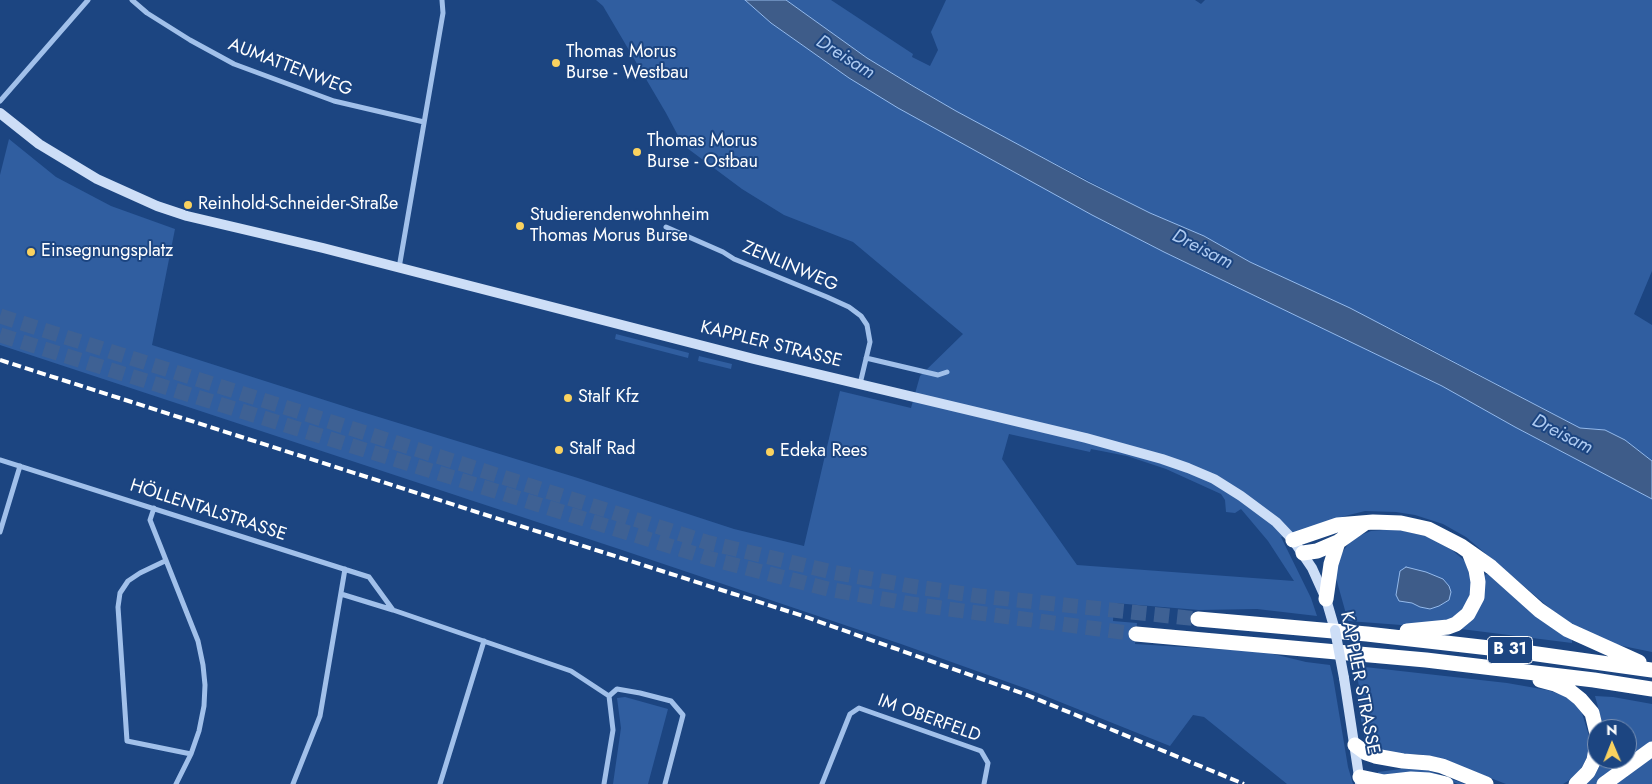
<!DOCTYPE html>
<html>
<head>
<meta charset="utf-8">
<style>
	body { margin:0 }
	#map { position:relative; width:1652px; height:784px; overflow:hidden; background:#1c4581; font-family:Jost,sans-serif }
	canvas { display:block }
	.north { position:absolute; left:1587px; top:719px; width:50px; height:50px; box-sizing:border-box; background:#1c4581; border:1px solid #778fb3; border-radius:50%; rotate:359deg; font-size:14px; font-weight:700; line-height:20px; text-align:center; color:#fff }
	.north::after { content:''; display:block; margin:auto; width:18px; height:22px; background:#fad25f; clip-path:polygon(50% 0,100% 100%,50% 72%,0 100%) }
</style>
</head>
<body>
<div id="map">
<canvas width="1652" height="784"></canvas>
<div class="north">N</div>
</div>
<script>
const context = document.querySelector('canvas').getContext('2d');
context.lineJoin = 'round';
function paint(path, color) { context.fillStyle = color; context.fill(path, 'evenodd'); }
const shape = rows => new Path2D(rows.map(r => 'M' + r).join(''));
function stroke(path, color, width, dash) { context.strokeStyle = color; context.lineWidth = width; context.lineCap = dash ? 'butt' : 'round'; context.setLineDash(dash || []); context.stroke(path); }
function label(font, color, halo, rows, align = 'center') {
  context.font = font + ' Jost,sans-serif'; context.lineWidth = 4; context.setLineDash([]); context.textBaseline = 'middle'; context.strokeStyle = halo; context.fillStyle = color; for (const [text, x, y, turn = 0] of rows) {
    context.save(); context.translate(x, y); context.rotate((+turn || 0) * Math.PI / 180); context.textAlign = isNaN(turn) ? turn : align; if (halo) context.strokeText(text, 0, 0); context.fillText(text, 0, 0); context.restore();
  }
}
const green = shape([
	[596,0,745,0,771,23,849,78,1092,215,1164,252,1442,386,1515,427,1652,499,1652,652,1608,643,1566,622,1466,537,1443,524,1415,515,1396,512,1365,511,1345,516,1281,537,1311,598,1317,616,1257,609,1199,610,1114,603,1113,621,1137,623,1135,644,1265,652,1306,662,1330,665,1333,677,1348,767,1353,784,1287,784,1204,717,1193,715,1170,746,1030,690,901,644,619,549,0,345,0,175,9,139,56,177,111,206,175,229,152,345,359,411,578,478,734,529,804,546,840,391,911,408,920,376,963,334,853,242,784,215,742,189,683,145,666,113,603,6],
	[1009,434,1090,452,1091,449,1127,456,1166,469,1221,494,1225,500,1226,512,1235,513,1241,509,1268,541,1294,581,1077,565,1002,459],
	[786,0,831,0,913,54,912,57,930,66,938,50,931,32,946,0,1195,0,1201,4,1205,0,1652,0,1652,271,1634,314,1652,325,1652,461,1625,440,1605,430,1580,428,1400,333,1250,262,1204,236,1150,213,1002,136,956,111,867,58],
	[616,334,689,353,688,358,615,339],
	[699,356,732,364,731,369,698,361],
	[1395,529,1429,537,1452,550,1466,562,1473,582,1471,599,1457,616,1428,627,1348,621,1336,578,1338,558,1352,539,1361,535,1371,531],
	[1488,573,1543,621,1572,640,1572,643,1461,629,1483,577],
	[1356,666,1507,683,1547,690,1560,694,1572,701,1582,713,1589,736,1590,747,1587,757,1581,769,1568,781,1563,784,1506,784,1436,757,1418,754,1392,754,1371,748,1365,740,1358,704,1357,689,1359,688],
	[1595,696,1613,697,1652,704,1652,742,1597,784,1587,784,1599,767,1602,759,1627,759,1627,729,1604,729],
	[625,697,668,709,648,784,613,784,621,728,617,698],
	[1652,756,1652,784,1613,784],
	[1408,768,1424,769,1465,784,1458,784,1443,778,1378,776,1378,772]
]);
const water = shape([
	[745,0,786,0,867,58,913,86,956,111,1088,182,1150,213,1204,236,1250,262,1350,308,1580,428,1605,430,1625,440,1652,461,1652,499,1515,427,1442,386,1164,252,1092,215,898,108,849,78,771,23,745,0],
	[1406,567,1426,572,1443,579,1449,586,1451,592,1449,600,1439,606,1430,609,1420,607,1412,603,1399,601,1396,595,1400,571,1406,567]
]);
const highwayTunnel = shape([
	[0,316,706,542,832,572,917,587,979,596,1198,619],
	[0,335,708,558,828,589,911,604,1136,634]
]);
const street = shape([
	[132,0,147,13,190,40,234,64,334,101,424,122],
	[0,101,88,0],
	[666,227,723,252,734,259,827,297,849,307,861,316,867,325,870,342,860,384],
	[399,268,443,13,442,0],
	[866,358,938,375,947,372],
	[0,460,369,577,393,610,571,671,609,696,613,730,604,784],
	[154,508,150,520,198,641,203,665,205,685,204,706,199,731,191,754,176,784],
	[0,532,20,466],
	[165,561,140,573,128,581,120,593,118,607,127,741,191,754],
	[341,594,393,610],
	[609,696,617,689,640,693,671,701,683,715,665,784],
	[293,784,320,716,345,569],
	[440,784,484,641],
	[822,784,850,714,859,708,981,751,988,763,984,784]
]);
const secondary = shape([
	[0,113,39,144,97,179,157,206,187,216,323,248,754,359,1086,438,1162,459,1188,468,1214,479,1241,496,1276,522,1293,540,1312,568,1326,599,1335,630],
	[1344,678,1360,783]
]);
const highway = shape([
	[1293,540,1337,525,1373,522,1401,523,1428,529,1461,546,1491,567,1539,610,1568,630,1639,662],
	[1303,553,1317,551,1338,542,1365,523],
	[1326,599,1331,564,1338,542],
	[1198,619,1367,634,1516,651,1652,670],
	[1407,631,1448,627,1456,624,1468,614,1477,597,1478,582,1476,570,1469,552],
	[1136,634,1426,660,1594,680,1652,689],
	[1540,680,1555,684,1570,691,1580,699,1592,713,1597,734],
	[1355,745,1366,753,1375,756,1403,761,1429,763,1442,766,1486,784],
	[1360,777,1384,782,1411,779,1429,780,1446,784],
	[1576,784,1588,772,1594,760,1597,743],
	[1604,784,1652,749]
]);
const rail = shape([
	[0,360,803,616,1027,695,1244,784]
]);
const secondaryBridge = shape([
	[1335,630,1344,678]
]);
const markers = [
	[556,63,5,"#fad25f"],
	[637,152,5,"#fad25f"],
	[188,205,5,"#fad25f"],
	[520,226,5,"#fad25f"],
	[31,252,5,"#fad25f"],
	[568,398,5,"#fad25f"],
	[559,450,5,"#fad25f"],
	[770,452,5,"#fad25f"]
];
const shields = [
	[1510,650,45]
];
const shieldNames = [
	["B 31",1510,650]
];
const poiNames = [
	["Thomas Morus",566,53],
	["Burse - Westbau",566,74],
	["Thomas Morus",647,142],
	["Burse - Ostbau",647,163],
	["Reinhold-Schneider-Straße",198,205],
	["Studierendenwohnheim",530,216],
	["Thomas Morus Burse",530,237],
	["Einsegnungsplatz",41,252],
	["Stalf Kfz",578,398],
	["Stalf Rad",569,450],
	["Edeka Rees",780,452]
];
const streetNames = [
	["AUMATTENWEG",290,68,21],
	["ZENLINWEG",790,267,23],
	["KAPPLER STRASSE",771,345,14],
	["HÖLLENTALSTRASSE",208,511,18],
	["KAPPLER STRASSE",1359,683,79],
	["IM OBERFELD",929,719,20]
];
const waterNames = [
	["Dreisam",845,58,32],
	["Dreisam",1202,250,27],
	["Dreisam",1562,435,27]
];
paint(green, '#305ea0');
paint(water, '#3e5c89');
stroke(water, '#94baec', 1);
stroke(highwayTunnel, '#3e6194', 15, [15, 8]);
stroke(street, '#a1c0ea', 5);
stroke(secondary, '#cddef7', 10);
stroke(highway, '#fff', 15);
stroke(rail, '#fff', 4, [9, 4]);
stroke(secondaryBridge, '#cddef7', 10);
for (const [x, y, r, color] of markers) { const dot = new Path2D(); dot.arc(x, y, r, 0, 2 * Math.PI); context.fillStyle = color; context.fill(dot); stroke(dot, '#1c4581', 2); }
for (const [x, y, w] of shields) { const box = new Path2D(); box.roundRect(x - w / 2, y - 13.5, w, 27, 4); context.fillStyle = '#1c4581'; context.fill(box); stroke(box, '#fff', 1); }
label('bold 16px', '#fff', null, shieldNames);
label('18px', '#fff', '#1c4581', poiNames, 'left');
label('18px', '#fff', '#1c4581', streetNames);
label('italic 19px', '#adcaf1', '#1c4581', waterNames);
</script>
</body>
</html>
